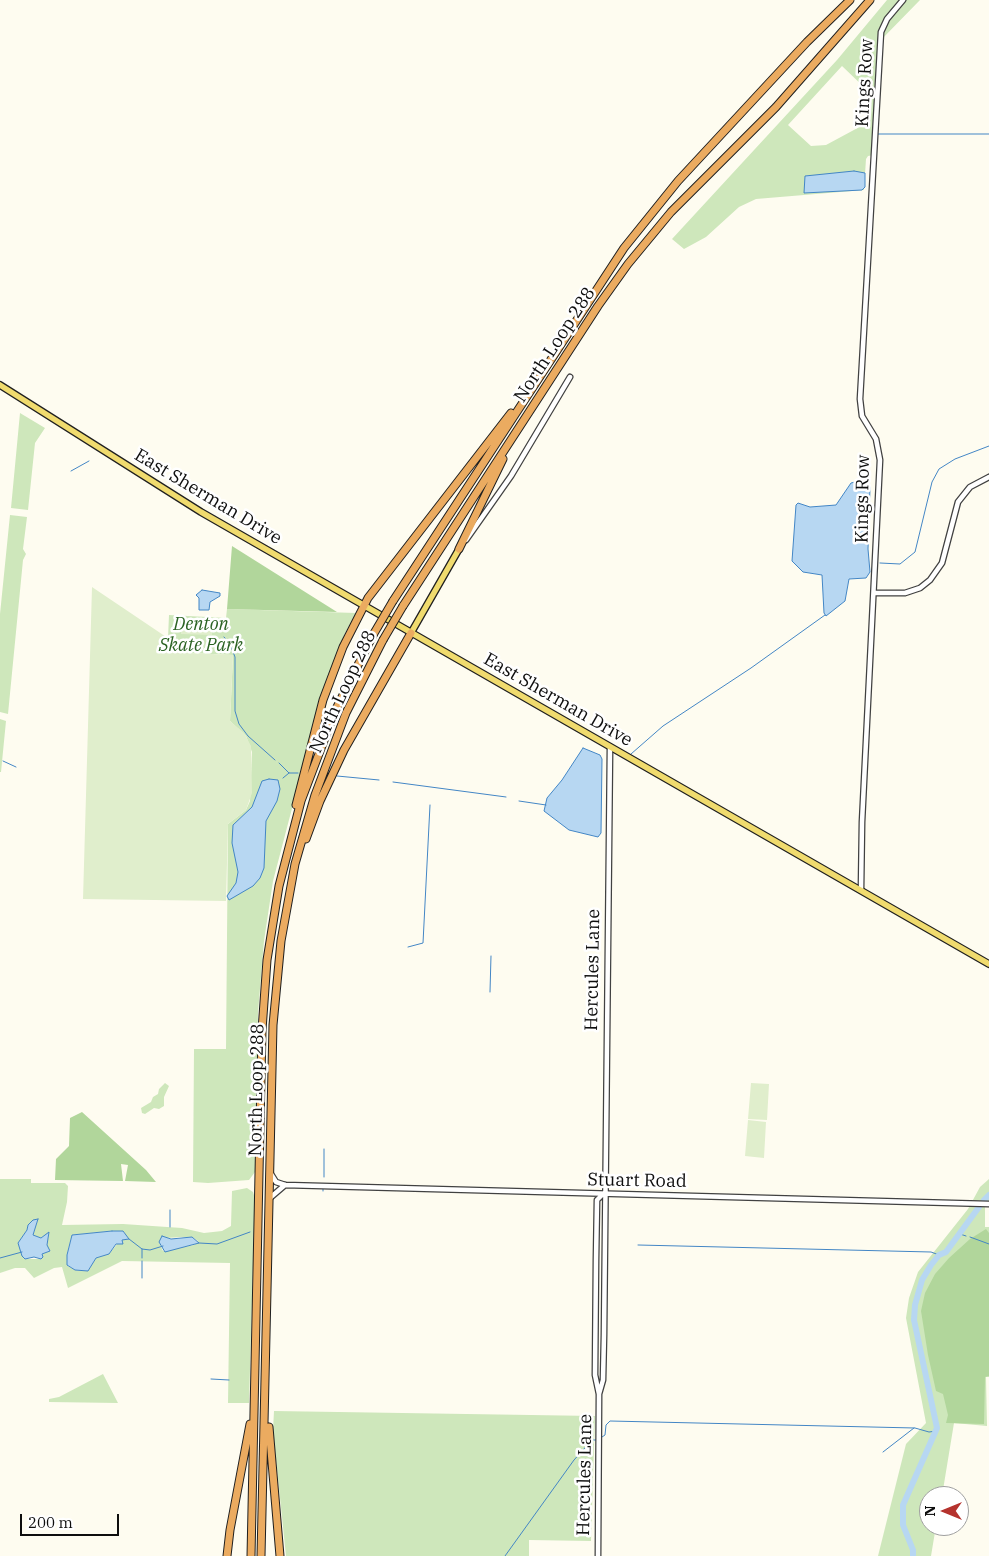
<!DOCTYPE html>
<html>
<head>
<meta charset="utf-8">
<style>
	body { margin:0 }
	#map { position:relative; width:989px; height:1556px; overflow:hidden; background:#fefcf0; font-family:"IBM Plex Serif",serif }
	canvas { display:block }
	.north { position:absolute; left:919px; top:1486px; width:50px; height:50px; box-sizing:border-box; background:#fff; border:1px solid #9f9f9f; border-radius:50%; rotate:270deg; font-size:14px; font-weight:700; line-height:20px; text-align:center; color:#0e0e0e }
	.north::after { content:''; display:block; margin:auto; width:18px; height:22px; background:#b5332e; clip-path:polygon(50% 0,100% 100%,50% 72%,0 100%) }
	.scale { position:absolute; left:20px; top:1514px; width:99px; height:22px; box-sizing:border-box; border:2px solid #0e0e0e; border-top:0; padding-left:6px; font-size:15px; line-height:18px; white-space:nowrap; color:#0e0e0e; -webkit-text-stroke:4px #fff; paint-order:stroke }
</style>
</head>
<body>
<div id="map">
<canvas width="989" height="1556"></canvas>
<div class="north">N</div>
<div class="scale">200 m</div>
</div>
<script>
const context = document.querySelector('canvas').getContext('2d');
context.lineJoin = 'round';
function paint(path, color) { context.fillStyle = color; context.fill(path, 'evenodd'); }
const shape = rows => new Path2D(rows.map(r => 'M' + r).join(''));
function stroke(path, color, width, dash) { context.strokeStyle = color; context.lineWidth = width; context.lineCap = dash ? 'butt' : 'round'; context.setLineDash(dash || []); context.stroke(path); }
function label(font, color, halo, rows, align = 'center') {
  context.font = font + ' "IBM Plex Serif",serif'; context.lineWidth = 5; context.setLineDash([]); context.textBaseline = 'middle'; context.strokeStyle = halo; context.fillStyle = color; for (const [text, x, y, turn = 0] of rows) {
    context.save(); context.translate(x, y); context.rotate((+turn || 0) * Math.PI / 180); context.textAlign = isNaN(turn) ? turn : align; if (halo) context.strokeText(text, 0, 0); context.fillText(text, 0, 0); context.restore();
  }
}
const green = shape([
	[887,0,920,0,880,41,874,155,868,156,866,159,864,190,756,199,739,207,706,237,684,249,672,239,837,60],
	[842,66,866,89,865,124,826,145,811,146,788,125],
	[20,413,45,428,35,443,28,510,11,508],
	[10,515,27,517,23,549,26,554,23,560,8,714,0,712,0,614],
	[227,609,356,613,345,633,323,690,273,881,264,941,258,1012,255,1172,249,1180,208,1183,193,1182,194,1049,226,1049,228,824,246,810,250,801,252,752,246,736,230,721,233,655,190,653,168,638,169,615,226,618],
	[0,719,6,721,1,772,0,772],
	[165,1083,169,1086,164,1097,164,1106,159,1109,154,1108,145,1114,142,1113,141,1108,151,1102,153,1097,158,1094,159,1089],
	[0,1179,31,1179,31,1183,65,1183,68,1186,67,1202,62,1225,123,1224,182,1228,204,1233,222,1231,231,1226,232,1191,247,1188,253,1192,255,1198,249,1403,228,1403,230,1263,122,1261,68,1288,62,1267,54,1268,34,1278,25,1268,15,1268,0,1273],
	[38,1219,33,1235,41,1238,49,1233,47,1246,50,1251,42,1254,43,1257,40,1259,24,1259,18,1243,27,1230,28,1225],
	[112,1231,124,1232,126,1237,122,1240,123,1243,118,1243,109,1254,96,1258,88,1271,75,1270,68,1266,67,1254,72,1235],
	[181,1237,192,1237,198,1241,194,1245,163,1251,159,1242,166,1238],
	[989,1179,989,1205,985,1207,985,1227,989,1227,989,1377,986,1377,987,1426,954,1423,942,1496,929,1496,929,1526,936,1526,931,1556,878,1556,906,1444,926,1423,906,1318,909,1298,918,1272,968,1209,980,1187],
	[103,1374,118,1403,49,1402,49,1399,59,1397],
	[274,1411,595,1416,591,1541,529,1540,529,1556,286,1556,273,1430]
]);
const forest = shape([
	[232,546,337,612,227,609],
	[82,1112,146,1170,156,1182,125,1181,128,1165,121,1164,123,1181,55,1180,56,1159,69,1146,70,1118],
	[986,1229,989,1233,989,1376,985,1377,984,1424,946,1423,948,1415,943,1394,936,1391,928,1355,921,1311,925,1293,935,1274,949,1258,970,1239]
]);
const pitch = shape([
	[92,587,190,653,233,655,230,721,244,733,251,746,252,793,246,810,228,824,226,901,83,899],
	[185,619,212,619,212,635,181,634,181,623,185,623],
	[751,1083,769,1084,767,1120,748,1119],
	[748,1120,766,1122,764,1158,745,1156]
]);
const water = shape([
	[854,171,865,173,865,187,862,190,804,193,805,176,854,171],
	[863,480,869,483,870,488,868,549,870,572,866,578,849,579,845,601,826,616,824,613,822,575,803,572,792,561,796,505,798,503,810,507,836,505,851,483,863,480],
	[202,590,220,593,220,596,210,602,209,610,199,610,199,598,196,595,202,590],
	[583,748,600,755,602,759,601,833,598,837,569,830,544,811,547,798,562,780,583,748],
	[269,779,278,780,280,789,277,801,266,821,264,868,260,878,253,886,229,900,227,896,236,883,238,872,232,843,233,825,252,807,262,781,269,779],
	[38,1219,33,1235,41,1238,49,1232,47,1245,50,1251,42,1254,43,1257,41,1259,34,1257,25,1259,22,1256,18,1243,27,1230,28,1225,33,1220,38,1219],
	[112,1231,123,1231,129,1239,122,1240,123,1244,116,1244,109,1254,96,1258,88,1271,75,1270,67,1265,67,1255,72,1235,112,1231],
	[162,1236,171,1239,192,1237,199,1243,165,1252,159,1242,162,1236]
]);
const stream = shape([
	[878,134,989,134],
	[71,471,89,461],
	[880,563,900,564,915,552,932,482,939,469,955,459,989,446],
	[224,637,230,644,235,657,235,711,239,724,248,736,275,760],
	[631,754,663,726,751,668,825,615],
	[3,761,16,767],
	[279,763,289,773,298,773],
	[337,776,379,780],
	[283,778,289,773],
	[393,782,506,797],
	[519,801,546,805],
	[408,947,423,943,430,805],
	[490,992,491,956],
	[324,1177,324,1149],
	[323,1191,323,1189],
	[170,1227,170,1210],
	[960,1234,966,1236],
	[970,1237,989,1244],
	[129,1239,142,1249,150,1250,163,1246],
	[199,1243,217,1244,250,1232],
	[638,1245,931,1252,939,1255],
	[0,1258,22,1252],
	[142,1258,142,1249],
	[142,1278,142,1261],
	[211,1379,229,1380],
	[602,1437,605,1435,606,1425,610,1421,915,1428,929,1432,937,1431],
	[883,1452,914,1428],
	[505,1556,574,1460,592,1440,596,1440]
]);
const river = shape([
	[984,1200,989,1195],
	[913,1556,913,1550,903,1525,903,1505,937,1428,914,1320,915,1305,922,1280,931,1265,939,1255,946,1252,979,1207]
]);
const minor = shape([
	[466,540,511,476,570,377],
	[874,593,905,593,920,588,930,580,942,563,958,502,970,487,989,477],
	[861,890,862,822,880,460,876,439,862,416,860,399,881,32,887,19,903,0],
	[271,1174,276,1182,285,1185,989,1204],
	[271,1197,285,1185],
	[599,1394,603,1380,604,1335,610,747],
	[598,1556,599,1394,595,1375,596,1260,597,1200,603,1194]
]);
const major = shape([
	[0,385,201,512,989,964],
	[411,633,459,549]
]);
const highway = shape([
	[459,549,503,459],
	[393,601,624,248,678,181,807,42,850,0],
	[403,606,598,306,628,264,671,212,776,107,870,0],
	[296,805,323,700,343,647,368,598,511,413],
	[306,839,320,801,344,750,411,633],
	[269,1427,280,1556],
	[227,1556,230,1530,250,1424],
	[251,1556,262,1030,267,960,279,886,301,801,336,709,373,635],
	[261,1556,273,1025,281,941,295,864,315,795,346,713,383,640]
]);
const highwayBridge = shape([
	[373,635,393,601],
	[383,640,403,606]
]);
const streetNames = [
	["Kings Row",865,83,-87],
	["North Loop 288",555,345,-57],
	["East Sherman Drive",208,497,31],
	["Kings Row",863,499,-89],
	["North Loop 288",343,692,-65],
	["East Sherman Drive",558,700,30],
	["Hercules Lane",593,970,-89],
	["North Loop 288",257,1090,-89],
	["Stuart Road",637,1181,1],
	["Hercules Lane",585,1475,-89]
];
const parkNames = [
	["Denton",201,625],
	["Skate Park",201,646]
];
paint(green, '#cee7bb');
paint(forest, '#b1d69b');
paint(pitch, '#e0eecc');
paint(water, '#b7d7f2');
stroke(water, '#4386c5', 1);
stroke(stream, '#4386c5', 1);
stroke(river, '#b7d7f2', 6);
stroke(minor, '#414141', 7);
stroke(major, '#1f1f1f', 8);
stroke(highway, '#1f1f1f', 9);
stroke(minor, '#fff', 4.5);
stroke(major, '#f0db6e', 5.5);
stroke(highway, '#ebab60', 7);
stroke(highwayBridge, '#1f1f1f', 9, []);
stroke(highwayBridge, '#ebab60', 7);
label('18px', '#0e0e0e', '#fff', streetNames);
label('italic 18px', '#2a6222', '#fff', parkNames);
</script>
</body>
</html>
